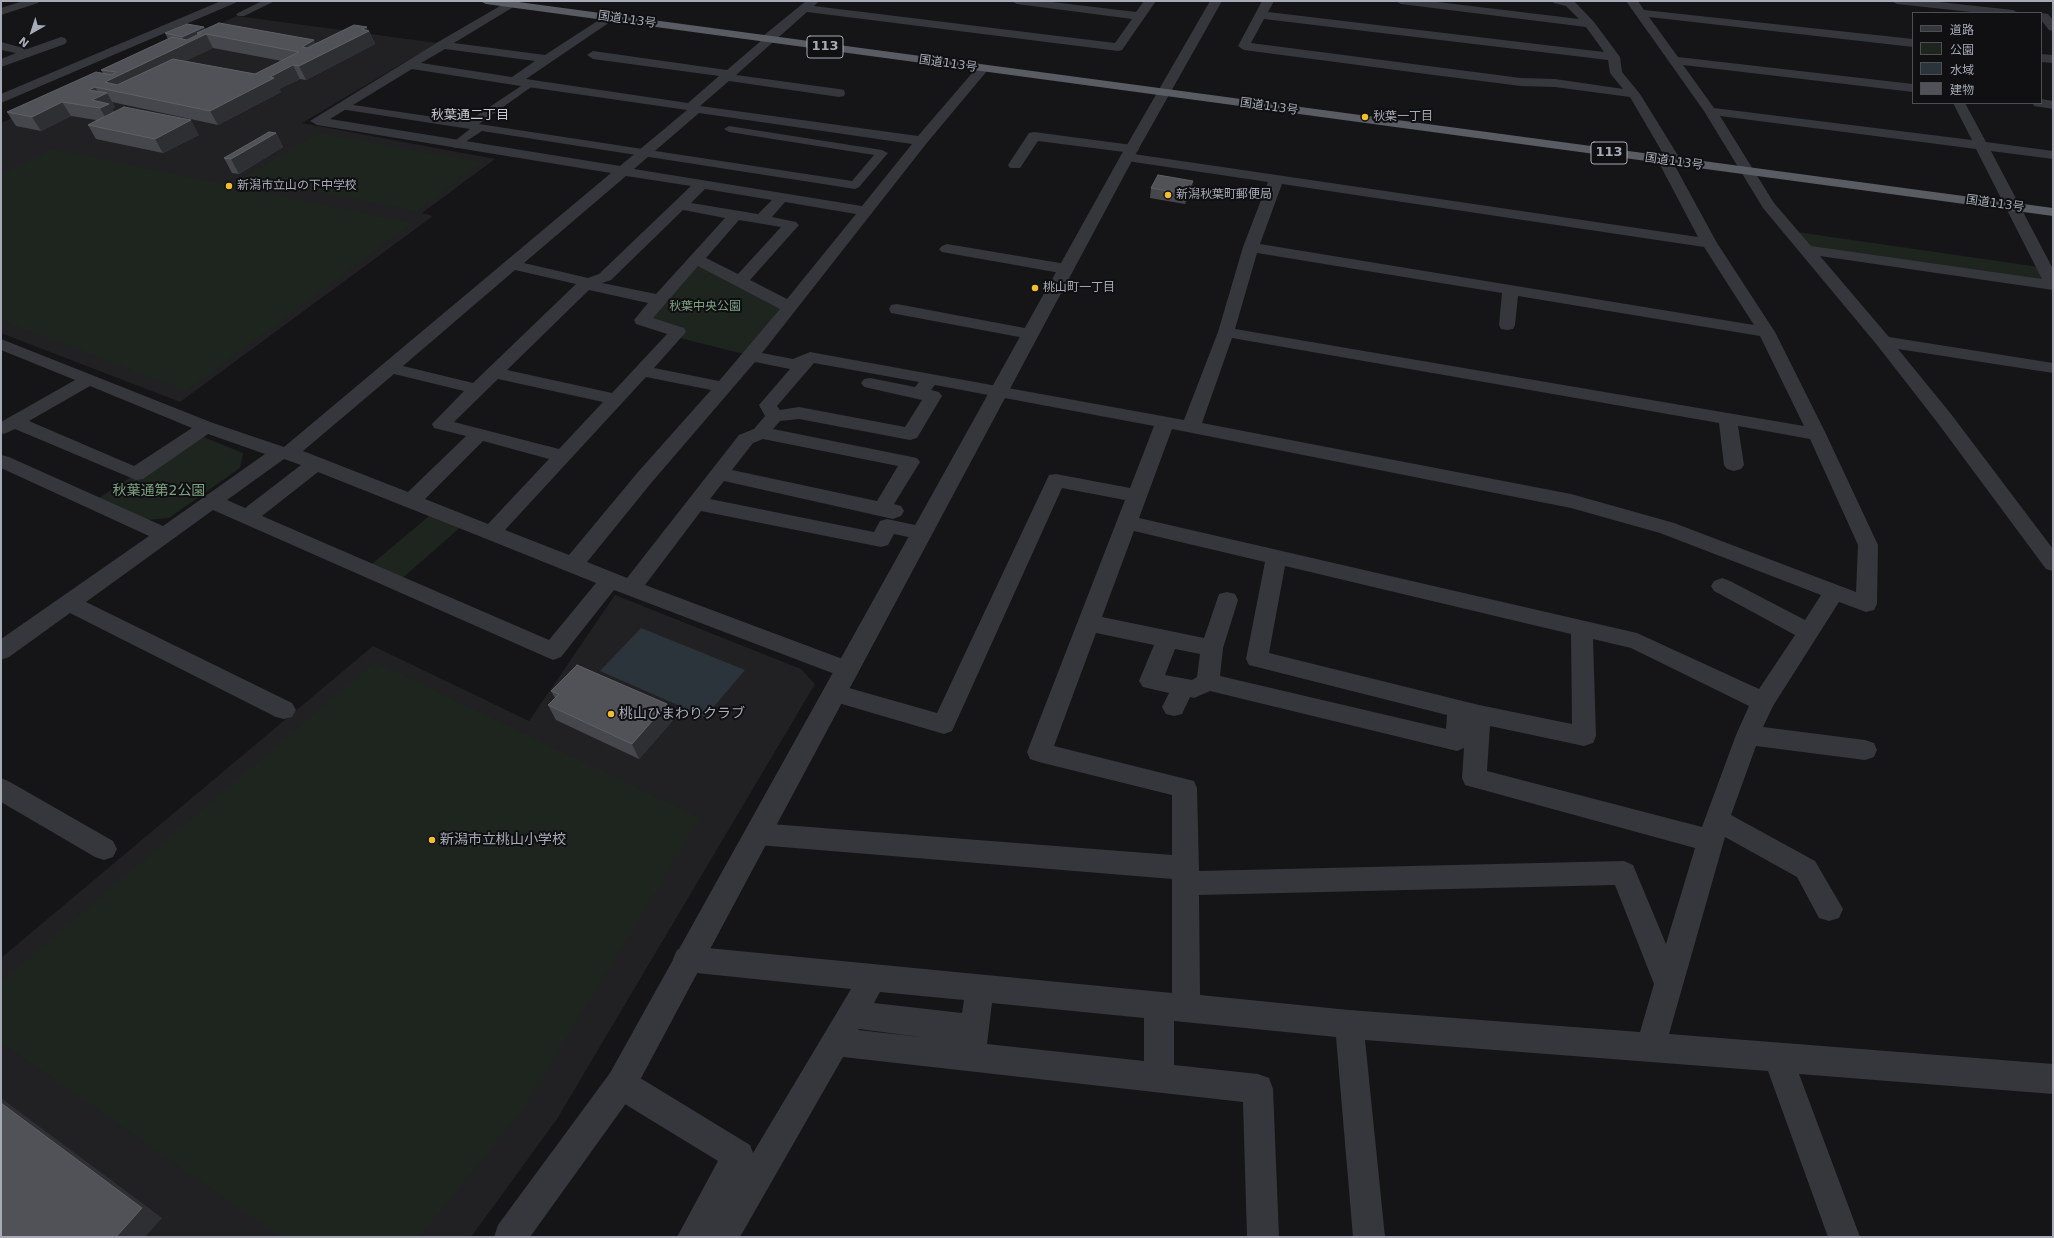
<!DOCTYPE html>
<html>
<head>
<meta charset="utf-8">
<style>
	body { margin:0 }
	#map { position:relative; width:2054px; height:1238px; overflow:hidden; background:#151517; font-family:"DejaVu Sans","Noto Sans JP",sans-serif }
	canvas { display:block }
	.frame { position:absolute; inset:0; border:2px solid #a7abb7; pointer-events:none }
	.legend { position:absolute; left:1912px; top:12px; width:130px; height:92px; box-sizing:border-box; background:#101012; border:1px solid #4c4e54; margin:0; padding:5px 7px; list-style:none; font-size:12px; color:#a7abb7 }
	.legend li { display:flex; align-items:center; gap:8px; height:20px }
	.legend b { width:20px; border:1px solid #4c4e54 }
	.north { position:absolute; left:12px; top:12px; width:40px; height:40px; -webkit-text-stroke:3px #101012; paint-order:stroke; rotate:219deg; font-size:11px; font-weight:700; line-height:16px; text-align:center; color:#a7abb7 }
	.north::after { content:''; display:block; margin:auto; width:14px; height:18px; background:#a7abb7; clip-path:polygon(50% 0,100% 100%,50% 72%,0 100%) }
</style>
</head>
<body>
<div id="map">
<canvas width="2054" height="1238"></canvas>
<div class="frame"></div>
<ul class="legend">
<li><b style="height:5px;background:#36373c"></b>道路</li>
<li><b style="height:11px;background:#1d251e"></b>公園</li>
<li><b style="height:11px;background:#2b333b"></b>水域</li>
<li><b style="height:11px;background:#515258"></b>建物</li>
</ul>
<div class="north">N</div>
</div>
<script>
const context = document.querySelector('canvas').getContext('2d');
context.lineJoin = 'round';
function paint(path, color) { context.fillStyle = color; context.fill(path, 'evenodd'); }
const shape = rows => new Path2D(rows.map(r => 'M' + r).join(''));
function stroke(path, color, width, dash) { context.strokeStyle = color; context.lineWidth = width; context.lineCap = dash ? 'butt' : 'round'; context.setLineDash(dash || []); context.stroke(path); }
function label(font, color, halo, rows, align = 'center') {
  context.font = font + ' "DejaVu Sans","Noto Sans JP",sans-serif'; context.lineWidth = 4; context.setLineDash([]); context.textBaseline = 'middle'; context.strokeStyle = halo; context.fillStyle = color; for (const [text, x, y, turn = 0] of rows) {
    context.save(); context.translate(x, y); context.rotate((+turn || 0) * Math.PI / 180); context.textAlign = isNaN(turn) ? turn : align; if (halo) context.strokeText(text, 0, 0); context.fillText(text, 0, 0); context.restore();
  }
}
const built = shape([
	[237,16,437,43,302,123,495,159,422,213,433,216,180,402,1,333,1,123],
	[615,595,801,669,815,684,557,1119,471,1237,1,1237,1,958,373,646,529,721]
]);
const green = shape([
	[318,133,392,146,482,162,417,211,243,178],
	[53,149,412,223,186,391,1,320,1,175],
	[1797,232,2053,269,2053,285,1808,250],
	[697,262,785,308,748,355,668,335,671,332,641,321],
	[196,434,243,453,240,468,169,518,146,520,99,498],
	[434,512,464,524,398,582,367,568],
	[375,662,700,818,527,1103,419,1237,281,1237,1,1042,1,982]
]);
const water = shape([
	[641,628,745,670,705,717,600,671]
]);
const service = shape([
	[262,1,275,1,244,16,238,16,236,14,262,1],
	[530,80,534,81,535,83,534,85,479,124,852,181,874,155,729,132,724,129,729,126,882,150,888,153,859,187,855,189,482,131,456,148,452,147,450,145,452,143,470,129,340,109,335,106,340,103,467,122,530,80]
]);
const minor = shape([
	[23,1,40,1,38,3,1,15,1,8,23,1],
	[221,1,237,1,235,3,1,103,1,94,221,1],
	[512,1,517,4,515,6,454,43,545,55,605,16,613,16,615,18,613,20,526,79,688,103,719,76,593,59,587,55,593,51,727,70,762,40,763,36,806,1,819,1,814,6,1115,43,1132,19,1017,4,1011,1,1044,1,1136,12,1144,1,1156,1,1122,50,1118,51,807,12,736,75,839,89,844,90,845,93,844,96,839,97,729,81,700,106,918,136,979,65,987,65,989,68,987,71,926,144,762,353,793,359,810,352,1184,420,1218,332,1243,247,1268,182,1127,161,1122,160,1120,157,1122,154,1127,153,1698,237,1658,161,1660,158,1665,157,1630,97,1555,87,1521,86,1434,75,1244,50,1238,46,1262,1,1274,1,1268,12,1604,52,1586,27,1401,4,1395,1,1429,1,1579,19,1566,6,1554,3,1552,1,1574,1,1594,22,1620,57,1622,72,1640,94,1682,162,1680,165,1675,166,1717,243,1775,332,1826,434,1878,545,1877,604,1874,610,1866,612,1839,602,1773,706,1763,727,1865,740,1874,743,1877,750,1874,757,1865,760,1756,746,1731,815,1815,861,1843,909,1839,918,1829,921,1819,918,1797,877,1725,837,1669,1034,2053,1064,2053,1094,1799,1074,1860,1237,1828,1237,1768,1071,1365,1040,1385,1237,1353,1237,1336,1037,1174,1021,1174,1065,1258,1074,1269,1078,1273,1089,1279,1237,1247,1237,1243,1102,843,1057,740,1237,677,1237,718,1161,610,1095,606,1084,610,1073,621,1069,632,1073,750,1145,753,1153,851,989,687,972,677,968,673,959,677,950,687,946,1172,993,1172,879,758,845,749,842,745,834,749,826,758,823,1172,855,1172,795,1039,762,1030,759,1027,752,1125,500,1062,488,952,731,944,734,835,702,827,699,823,693,827,687,835,684,937,713,1049,475,1056,474,1130,488,1154,426,935,385,931,390,939,392,942,396,917,438,910,440,799,419,780,421,773,429,917,458,920,462,894,504,901,506,904,511,901,516,893,519,724,481,710,499,874,532,880,521,887,519,929,528,932,533,929,538,922,540,894,534,888,545,881,547,701,511,645,585,856,664,859,670,856,676,848,679,614,590,561,657,553,660,213,510,86,602,292,703,296,710,292,717,284,719,276,717,70,613,9,657,1,660,1,639,149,536,1,468,1,455,9,457,163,526,265,454,208,434,143,479,136,480,15,429,4,434,1,433,1,422,75,380,1,350,1,339,213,423,284,447,611,173,317,125,310,121,438,42,507,2,512,1],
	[1264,19,1608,60,1610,73,1623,89,1555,79,1521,78,1251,43,1264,19],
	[445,49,535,61,512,77,421,63,445,49],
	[412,69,514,85,687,110,620,166,330,119,412,69],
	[699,113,912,144,862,206,634,169,699,113],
	[626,176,691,186,599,274,588,278,524,263,626,176],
	[1282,184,1704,247,1754,325,1260,244,1282,184],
	[705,189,772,200,758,214,691,203,705,189],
	[785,202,856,214,787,299,750,280,799,225,796,222,772,217,785,202],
	[683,210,725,218,656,294,602,283,611,280,683,210],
	[739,220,781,227,738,274,706,258,739,220],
	[1257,253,1502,293,1499,325,1501,329,1507,330,1513,329,1515,325,1518,296,1760,336,1804,426,1235,329,1257,253],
	[698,266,780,309,719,381,654,368,686,332,684,328,653,318,698,266],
	[515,270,576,284,473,383,403,366,515,270],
	[589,290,648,303,634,320,636,324,667,334,612,393,507,370,589,290],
	[1232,338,1719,423,1724,465,1727,469,1734,471,1741,469,1744,465,1738,426,1810,439,1858,545,1856,592,1674,523,1571,494,1202,423,1232,338],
	[755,362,790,369,759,405,765,416,754,429,739,435,627,578,587,562,652,482,755,362],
	[814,363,919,382,915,387,870,378,864,379,861,383,864,387,922,400,905,427,799,407,780,410,777,406,814,363],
	[394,374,464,391,432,424,434,428,466,436,408,492,303,451,394,374],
	[646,377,711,390,638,472,569,555,505,530,646,377],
	[498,379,603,402,559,449,454,422,498,379],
	[90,386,192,428,134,466,29,421,90,386],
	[1172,429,1571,508,1660,533,1821,595,1805,620,1730,581,1722,578,1714,581,1711,586,1714,591,1795,635,1759,689,1637,633,1139,518,1172,429],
	[763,439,898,466,877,501,732,470,753,443,763,439],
	[483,441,549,459,488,524,425,499,483,441],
	[284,459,301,465,245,508,227,500,284,459],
	[318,472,484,538,596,583,549,640,262,516,318,472],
	[1134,531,1265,562,1246,659,1249,665,1447,715,1446,729,1220,676,1223,648,1238,600,1235,594,1227,592,1219,594,1204,638,1102,617,1134,531],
	[1285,566,1571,634,1572,724,1479,705,1269,653,1285,566],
	[1096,633,1154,645,1139,681,1143,687,1169,693,1162,707,1166,714,1174,716,1182,714,1190,697,1194,698,1210,691,1457,751,1464,748,1462,778,1465,785,1695,848,1666,944,1633,865,1624,861,1199,871,1197,788,1194,781,1054,746,1096,633],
	[1593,639,1631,648,1749,706,1736,735,1702,827,1487,771,1490,726,1584,746,1593,743,1596,736,1593,639],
	[1175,649,1200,654,1197,677,1192,680,1165,675,1175,649],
	[1615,885,1654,984,1640,1032,1349,1010,1200,995,1199,895,1615,885],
	[880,992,964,1000,962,1013,874,1003,880,992],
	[992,1003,1144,1018,1144,1061,987,1044,992,1003],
	[859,1029,921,1037,858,1030,859,1029],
	[1626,1,1638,1,1644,10,1913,39,1913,47,1649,17,1678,57,1913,84,1913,92,1683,65,1714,108,1972,140,1953,103,1965,103,1986,142,2053,151,2053,159,1991,151,2053,269,2053,290,1820,256,1889,337,2053,363,2053,373,1898,349,1951,414,2053,549,2053,571,2046,569,1937,422,1877,345,1763,208,1704,111,1626,1],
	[1720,116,1976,149,2042,279,1811,246,1774,203,1720,116],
	[1891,1,1930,1,2013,10,2019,13,1980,13,1897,4,1891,1],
	[2041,13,2048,14,2053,20,2053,31,2049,30,2041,20,2041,13],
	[61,37,65,38,67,41,65,44,1,67,1,59,16,53,1,50,1,42,27,49,61,37],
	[2041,54,2053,55,2053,63,2041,62,2041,54],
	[2041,99,2053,101,2053,109,2034,106,2033,103,2041,103,2041,99],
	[1034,132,1132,145,1137,146,1139,149,1137,152,1132,153,1038,141,1020,168,1010,168,1008,165,1027,136,1029,133,1034,132],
	[947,244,1066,264,1072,266,1074,269,1072,272,1066,274,942,252,939,249,942,246,947,244],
	[897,304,1030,329,1036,330,1038,334,1036,338,1030,339,891,313,889,309,891,305,897,304],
	[1,778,10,782,113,841,117,849,113,857,104,860,95,857,1,802,1,778]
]);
const tertiary = shape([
	[1210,1,1222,1,1134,157,632,1095,530,1237,494,1237,498,1225,610,1073,1120,157,1210,1]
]);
const trunk = shape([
	[480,1,511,1,2053,208,2053,216,486,4,480,1]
]);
const wall = shape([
	[204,27,205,29,316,43,368,30,369,31,375,44,306,80,300,79,279,89,281,92,218,125,112,102,115,107,112,109,114,112,199,135,163,153,96,139,88,125,96,120,71,116,41,131,16,126,7,112,103,73,101,70,168,39,165,33],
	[213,48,282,61,255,74,185,61],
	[276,133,283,147,239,174,232,173,224,158],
	[1151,188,1192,191,1185,204,1150,198],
	[551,691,667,704,673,720,639,759,556,720,548,705,555,698]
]);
const shadedWall = shape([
	[204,27,208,35,206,34,213,48,121,92,105,82,186,44,182,37],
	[197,33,201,33,199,37],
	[367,27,368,31,369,31,375,44,306,80,299,66],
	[314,40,320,54,302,47],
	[293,65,300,79,279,89,281,92,218,125,210,111,270,77],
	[95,87,101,96,107,93,115,107,112,109,117,118,108,122,100,108,92,100,89,90],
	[62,102,71,116,41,131,32,117],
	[191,120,199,135,163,153,155,139],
	[276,133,283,147,239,174,231,159],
	[1193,181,1192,191,1185,204,1186,194],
	[667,704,673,720,639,759,632,744],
	[1,1098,162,1218,145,1237,116,1237,1,1103]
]);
const building = shape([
	[219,23,314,40,302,47,307,48,354,25,367,27,362,29,369,31,299,66,293,65,270,77,274,78,210,111,95,87,89,90,107,93,92,100,109,104,100,108,62,102,32,117,7,112,96,72,112,75,116,72,101,70,172,37,187,40,201,33,197,33,219,23],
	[206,34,299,52,255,74,173,59,117,85,105,82,206,34],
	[187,24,204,27,182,37,165,33,187,24],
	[124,107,191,120,155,139,88,125,124,107],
	[269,132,276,133,231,159,224,158,269,132],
	[1158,175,1193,181,1186,194,1151,188,1158,175],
	[577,665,667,704,632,744,548,705,559,694,551,691,577,665],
	[1,1103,142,1208,116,1237,1,1237,1,1103]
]);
const markers = [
	[1365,117,4,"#f3bc31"],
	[229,186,4,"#f3bc31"],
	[1168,195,4,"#f3bc31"],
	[1035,288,4,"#f3bc31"],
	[611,714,4,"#f3bc31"],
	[432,840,4,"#f3bc31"]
];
const farStreetnames = [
	["国道113号",627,20,8],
	["国道113号",948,64,8],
	["国道113号",1269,107,8],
	["国道113号",1674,162,8],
	["国道113号",1995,204,8]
];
const farPoinames = [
	["秋葉一丁目",1373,117],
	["新潟市立山の下中学校",237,186],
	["新潟秋葉町郵便局",1176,195],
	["桃山町一丁目",1043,288]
];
const farParknames = [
	["秋葉中央公園",705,307]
];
const shields = [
	[825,47,36],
	[1609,153,36]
];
const shieldNames = [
	["113",825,47],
	["113",1609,153]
];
const farNeighbourhoodnames = [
	["秋葉通二丁目",470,116]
];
const parkNames = [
	["秋葉通第2公園",159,491]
];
const poiNames = [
	["桃山ひまわりクラブ",619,714],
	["新潟市立桃山小学校",440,840]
];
paint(built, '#212124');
paint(green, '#1d251e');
paint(water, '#2b333b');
paint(service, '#36373c');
paint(minor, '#36373c');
paint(tertiary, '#36373c');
paint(trunk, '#5a5c64');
paint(wall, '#46474c');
paint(shadedWall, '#2e2f32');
paint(building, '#515258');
stroke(building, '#5e6066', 1);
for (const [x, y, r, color] of markers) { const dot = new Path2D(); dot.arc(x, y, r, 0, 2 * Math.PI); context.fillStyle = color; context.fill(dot); stroke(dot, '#101012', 1.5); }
label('12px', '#a7abb7', '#101012', farStreetnames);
label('12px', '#a7abb7', '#101012', farPoinames, 'left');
label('12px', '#7ea282', '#101012', farParknames);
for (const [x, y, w] of shields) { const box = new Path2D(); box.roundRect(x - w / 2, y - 11, w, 22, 3); context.fillStyle = '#101012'; context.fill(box); stroke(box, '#a7abb7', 1); }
label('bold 13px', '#a7abb7', null, shieldNames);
label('13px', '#c8cad3', '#101012', farNeighbourhoodnames);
label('14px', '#7ea282', '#101012', parkNames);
label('14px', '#a7abb7', '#101012', poiNames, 'left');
</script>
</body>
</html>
